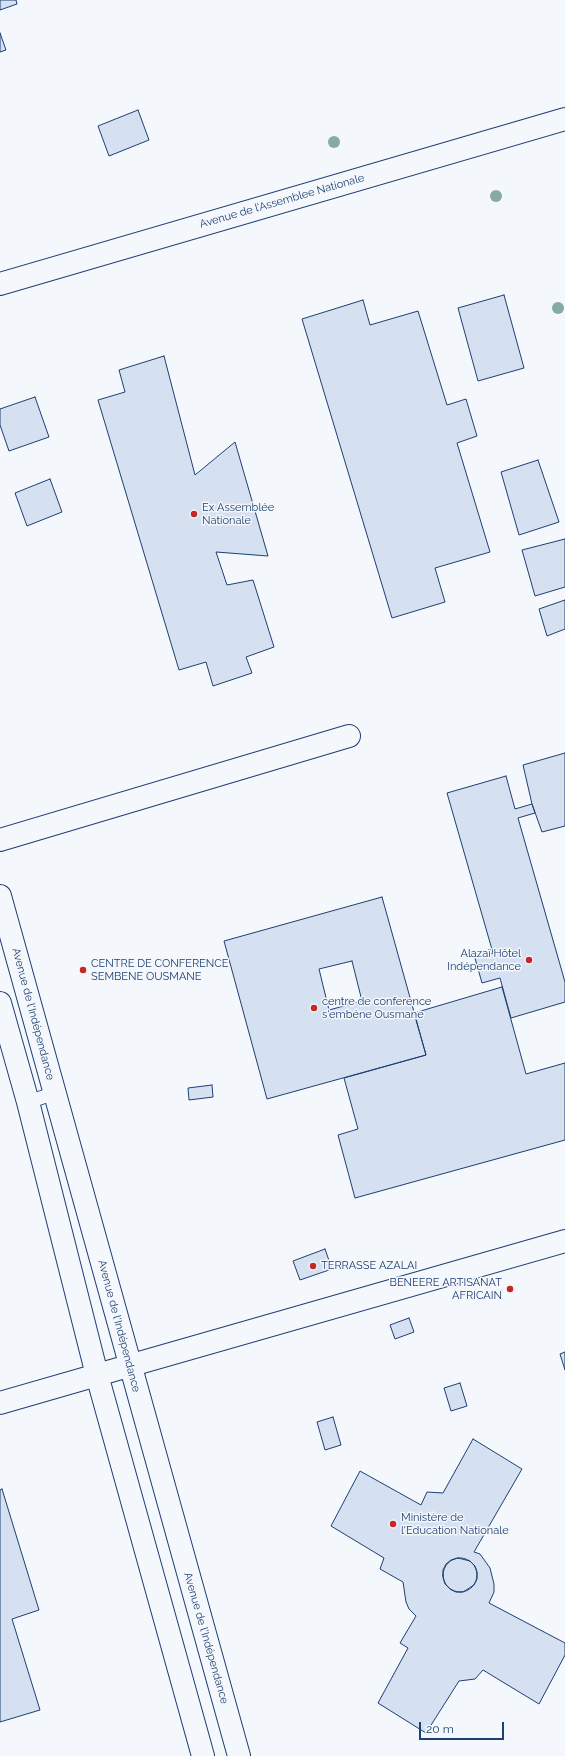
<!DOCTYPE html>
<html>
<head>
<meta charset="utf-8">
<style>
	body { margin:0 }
	#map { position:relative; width:565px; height:1756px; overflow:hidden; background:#f4f7fb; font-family:Raleway,sans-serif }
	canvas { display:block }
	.scale { position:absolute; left:419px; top:1722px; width:85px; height:18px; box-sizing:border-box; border:2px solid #1d3f73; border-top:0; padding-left:5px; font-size:12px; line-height:14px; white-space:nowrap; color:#1d3f73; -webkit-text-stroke:3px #f4f7fb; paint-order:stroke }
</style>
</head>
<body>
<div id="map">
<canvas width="565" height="1756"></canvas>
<div class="scale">20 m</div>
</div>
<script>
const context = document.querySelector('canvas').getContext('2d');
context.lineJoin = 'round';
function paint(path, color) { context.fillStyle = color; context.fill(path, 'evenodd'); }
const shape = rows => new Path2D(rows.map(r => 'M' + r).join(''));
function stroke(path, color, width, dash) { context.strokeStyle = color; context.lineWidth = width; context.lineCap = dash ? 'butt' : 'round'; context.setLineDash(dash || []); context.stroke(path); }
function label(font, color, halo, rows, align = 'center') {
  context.font = font + ' Raleway,sans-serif'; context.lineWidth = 3; context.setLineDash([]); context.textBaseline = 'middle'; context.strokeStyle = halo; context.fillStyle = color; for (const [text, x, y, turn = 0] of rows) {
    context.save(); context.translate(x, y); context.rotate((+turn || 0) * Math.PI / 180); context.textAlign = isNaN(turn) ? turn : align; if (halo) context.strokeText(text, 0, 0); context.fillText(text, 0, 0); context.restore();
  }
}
const building = shape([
	[0,0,16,0,17,4,0,10,0,0],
	[0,33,6,50,0,52,0,33],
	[138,110,149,140,109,156,98,126,138,110],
	[504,295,524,368,478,381,458,308,504,295],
	[363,300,370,325,418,311,447,405,466,399,477,436,457,443,490,552,435,568,445,602,392,618,302,319,363,300],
	[164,356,195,475,235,442,268,556,216,552,227,585,253,580,274,647,246,657,252,673,213,686,206,662,179,670,98,400,125,392,119,370,164,356],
	[35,397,49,437,9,451,0,425,0,409,35,397],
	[538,460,559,522,519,535,501,472,538,460],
	[50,479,62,512,27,526,15,493,50,479],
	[565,539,565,587,535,596,522,550,565,539],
	[565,600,565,629,547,636,539,609,565,600],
	[565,753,565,826,542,832,532,804,523,765,565,753],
	[506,776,515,809,532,804,535,813,518,818,565,982,565,1002,511,1018,500,978,482,983,475,958,493,953,447,793,506,776],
	[382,897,426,1055,267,1099,224,941,382,897],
	[352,961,362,1001,329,1010,319,969,352,961],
	[502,987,526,1074,565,1063,565,1140,355,1198,338,1135,358,1129,344,1078,426,1055,414,1013,502,987],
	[212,1085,213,1097,189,1100,188,1088,212,1085],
	[325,1249,332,1269,300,1280,293,1261,325,1249],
	[409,1318,414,1332,395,1339,390,1325,409,1318],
	[565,1352,565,1370,560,1354,565,1352],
	[460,1383,467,1406,451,1411,444,1388,460,1383],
	[333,1417,341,1445,325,1450,317,1422,333,1417],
	[473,1439,522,1469,474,1552,480,1554,490,1568,494,1584,494,1592,489,1603,565,1643,565,1655,539,1704,483,1670,475,1679,459,1681,426,1733,378,1703,408,1648,400,1643,416,1616,409,1609,406,1602,403,1582,380,1569,384,1558,331,1526,360,1471,421,1505,427,1492,443,1493,473,1439],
	[458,1558,470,1561,475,1566,477,1572,477,1579,474,1585,463,1592,456,1592,450,1589,445,1584,443,1577,443,1570,446,1564,451,1560,458,1558],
	[2,1489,39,1610,12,1619,40,1710,0,1722,0,1490,2,1489],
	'443 1575a17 17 0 1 1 34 0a17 17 0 1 1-34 0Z'
]);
const service = shape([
	[28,1102,55,1093]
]);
const minor = shape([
	[0,284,565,119],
	[0,840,349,736],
	[0,1403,97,1375]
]);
const primary = shape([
	[0,896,239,1756],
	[0,1003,28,1102,97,1375,203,1756],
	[97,1375,565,1241]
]);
const trees = [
	[334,142],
	[496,196],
	[558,308]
];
const markers = [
	[194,514,4,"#c62828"],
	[529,960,4,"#c62828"],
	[83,970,4,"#c62828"],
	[314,1008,4,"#c62828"],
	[313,1266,4,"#c62828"],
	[510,1289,4,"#c62828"],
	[393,1524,4,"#c62828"]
];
const streetNames = [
	["Avenue de l'Assemblee Nationale",282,201,-16],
	["Avenue de l'Indépendance",33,1014,75],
	["Avenue de l'Indépendance",119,1326,75],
	["Avenue de l'Indépendance",206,1638,74]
];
const poiNames = [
	["Ex Assemblée",202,508],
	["Nationale",202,521],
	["Alazaï Hôtel",521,954,"right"],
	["Indépendance",521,967,"right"],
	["CENTRE DE CONFERENCE",91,964],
	["SEMBENE OUSMANE",91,977],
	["centre de conference",322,1002],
	["s'embéne Ousmane",322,1015],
	["TERRASSE AZALAI",321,1266],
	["BENEERE ARTISANAT",502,1283,"right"],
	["AFRICAIN",502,1296,"right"],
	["Ministère de",401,1518],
	["l'Education Nationale",401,1531]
];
paint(building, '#d5e0f0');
stroke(building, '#1d3f73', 1);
stroke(service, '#1d3f73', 15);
stroke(minor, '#1d3f73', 24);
stroke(primary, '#1d3f73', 24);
stroke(service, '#f4f7fb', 13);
stroke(minor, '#f4f7fb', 22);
stroke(primary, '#f4f7fb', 22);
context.fillStyle = '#86aba6';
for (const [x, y] of trees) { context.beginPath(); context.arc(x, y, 6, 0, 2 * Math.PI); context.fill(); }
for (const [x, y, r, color] of markers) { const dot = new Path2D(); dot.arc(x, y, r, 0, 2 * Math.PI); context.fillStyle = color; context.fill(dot); stroke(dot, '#f4f7fb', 1.5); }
label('11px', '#1d3f73', '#f4f7fb', streetNames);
label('11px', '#1d3f73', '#f4f7fb', poiNames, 'left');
</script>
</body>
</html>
